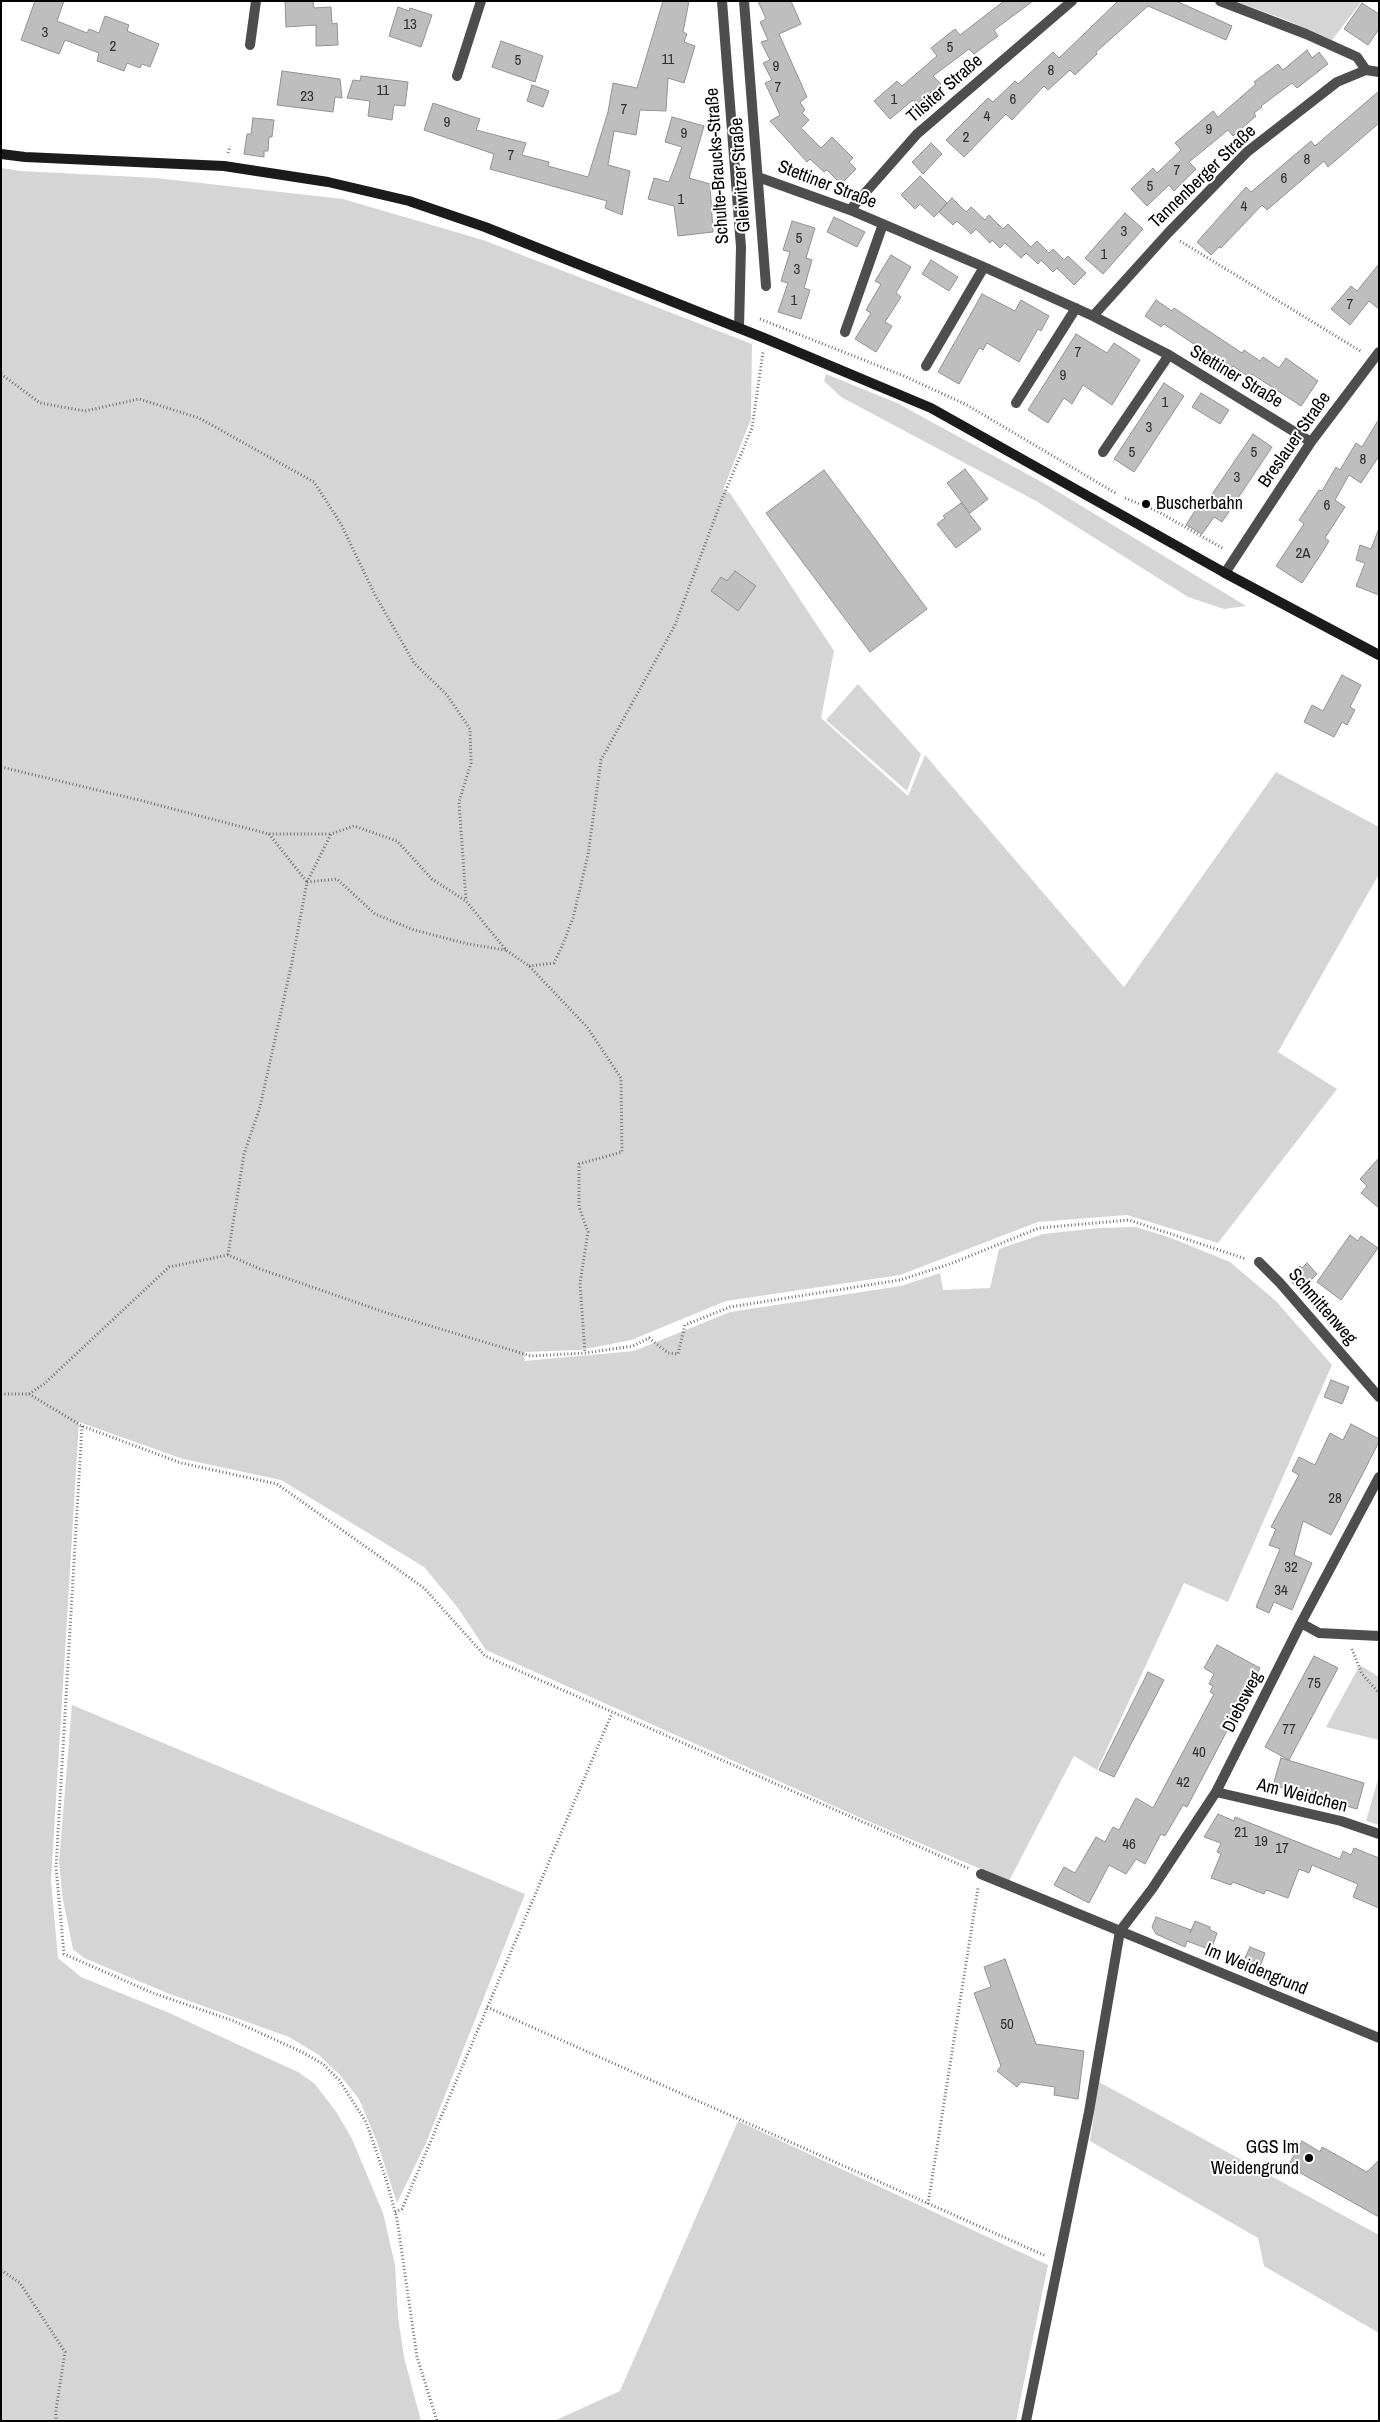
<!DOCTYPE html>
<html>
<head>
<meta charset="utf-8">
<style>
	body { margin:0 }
	#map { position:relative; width:1380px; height:2422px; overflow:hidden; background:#fff; font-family:"Archivo Narrow",sans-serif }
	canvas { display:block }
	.frame { position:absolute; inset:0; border:2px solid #000; pointer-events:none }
</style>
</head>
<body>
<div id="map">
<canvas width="1380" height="2422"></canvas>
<div class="frame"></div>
</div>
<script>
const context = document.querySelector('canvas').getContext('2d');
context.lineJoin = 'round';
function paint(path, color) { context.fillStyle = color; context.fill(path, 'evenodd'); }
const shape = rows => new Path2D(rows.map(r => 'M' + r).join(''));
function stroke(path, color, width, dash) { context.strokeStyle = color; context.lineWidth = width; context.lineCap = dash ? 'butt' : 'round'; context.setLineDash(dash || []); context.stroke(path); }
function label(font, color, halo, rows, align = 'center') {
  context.font = font + ' "Archivo Narrow",sans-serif'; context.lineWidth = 4; context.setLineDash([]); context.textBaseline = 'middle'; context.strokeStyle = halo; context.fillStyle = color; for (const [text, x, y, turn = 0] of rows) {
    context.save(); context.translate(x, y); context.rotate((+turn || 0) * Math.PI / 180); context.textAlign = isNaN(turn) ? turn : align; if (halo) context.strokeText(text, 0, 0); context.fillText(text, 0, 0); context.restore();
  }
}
const green = shape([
	[1234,1,1362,1,1332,40,1284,19],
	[1,168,21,171,156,178,343,199,483,240,752,344,751,419,723,490,730,493,834,651,821,718,908,796,925,755,1124,987,1276,772,1379,827,1379,874,1278,1052,1337,1089,1218,1243,1127,1215,1038,1222,900,1275,726,1301,631,1340,580,1350,525,1352,524,1361,634,1351,730,1312,901,1286,940,1273,943,1290,990,1288,999,1249,1043,1234,1099,1228,1136,1227,1171,1238,1230,1262,1276,1301,1332,1365,1228,1602,1184,1583,1097,1770,1074,1756,1009,1881,863,1819,486,1650,458,1608,424,1567,281,1480,183,1459,79,1422,51,1881,58,1958,81,1977,167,2012,298,2072,315,2084,337,2113,352,2139,383,2213,395,2265,398,2317,404,2357,421,2421,1,2421],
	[826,374,897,403,1047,485,1246,606,1224,609,1188,597,1036,501,841,397,824,381],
	[858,684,921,754,907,791,826,720],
	[1360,1665,1379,1677,1379,1740,1326,1727],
	[72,1705,525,1894,426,2143,397,2203,377,2142,359,2099,340,2075,319,2055,289,2037,167,1993,84,1958,73,1949,63,1900,59,1862],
	[1379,1776,1379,1825,1366,1821],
	[1099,2082,1379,2235,1379,2333,1264,2266,1258,2238,1090,2141],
	[738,2121,1048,2265,1016,2421,554,2421,620,2391]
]);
const building = shape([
	[35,1,64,1,57,21,87,33,89,29,99,33,105,16,129,25,127,31,159,44,150,67,142,64,140,68,127,63,124,71,97,61,99,53,65,40,59,54,21,40,35,1],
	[285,1,313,1,314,8,331,7,332,24,337,23,338,45,316,46,316,25,286,27,285,1],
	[663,1,689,1,683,32,687,34,684,42,695,46,684,83,668,78,666,111,640,110,636,135,614,131,608,165,630,171,622,215,605,208,607,201,490,169,494,154,424,130,433,103,480,119,476,130,526,143,522,155,549,162,548,166,588,177,608,112,613,83,637,88,663,1],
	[758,1,791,1,801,24,779,34,807,97,800,102,805,110,802,113,809,120,801,128,821,148,832,137,853,158,849,162,856,169,841,184,827,170,824,172,810,159,807,162,770,121,780,115,765,83,772,80,763,63,770,60,761,42,768,40,760,22,766,19,758,1],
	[1004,1,1033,1,994,30,998,36,974,54,969,49,933,76,941,84,917,104,913,100,890,119,874,101,897,81,902,86,937,56,931,48,955,29,960,35,1004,1],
	[1118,1,1176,1,1232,26,1226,40,1148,6,1096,52,1097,54,1075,75,1070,70,1048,90,1044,86,1012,120,1006,114,964,157,946,140,988,98,993,102,1015,81,1018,84,1053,52,1059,58,1118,1],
	[1362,3,1379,14,1379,29,1368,45,1344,29,1362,3],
	[398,7,409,11,410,8,432,15,421,47,389,36,398,7],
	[501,41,543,56,535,82,492,67,501,41],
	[1307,50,1312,58,1319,52,1328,64,1297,88,1292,83,1261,106,1262,107,1254,113,1256,116,1233,136,1228,130,1189,162,1196,169,1174,191,1169,185,1147,206,1131,189,1153,168,1157,173,1181,150,1175,143,1213,111,1218,117,1256,84,1254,82,1278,64,1283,70,1307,50],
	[282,71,340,79,342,98,335,97,333,112,277,105,282,71],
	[361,76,408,82,405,106,394,105,392,120,368,116,370,101,347,98,353,80,360,81,361,76],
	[532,85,549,91,543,107,527,101,532,85],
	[1379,91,1379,123,1328,167,1324,161,1267,210,1262,205,1221,248,1219,247,1211,255,1197,242,1246,187,1251,192,1311,141,1315,146,1379,91],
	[672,117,704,126,689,178,710,184,713,232,678,236,674,206,648,199,654,178,669,182,682,147,665,142,672,117],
	[253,118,274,120,272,137,269,137,268,151,264,151,264,157,244,154,247,134,251,134,253,118],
	[931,143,942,154,923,174,912,162,931,143],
	[920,176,947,203,934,217,920,204,915,209,901,195,920,176],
	[952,198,966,212,971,207,985,220,989,215,1003,229,1008,224,1031,247,1037,241,1049,253,1053,249,1064,260,1068,256,1086,273,1074,285,1057,268,1053,272,1041,260,1038,264,1026,253,1021,258,1005,243,1000,248,992,240,990,243,976,229,971,234,957,221,953,225,939,212,952,198],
	[1125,213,1143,229,1103,274,1085,258,1125,213],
	[834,217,865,232,857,247,827,232,834,217],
	[792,221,815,228,806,258,812,260,804,288,810,290,801,319,778,312,788,283,781,281,790,252,783,250,792,221],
	[891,255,911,267,896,293,901,297,885,322,892,326,876,352,855,339,871,313,866,310,881,284,875,281,891,255],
	[931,260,958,277,949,291,922,274,931,260],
	[1379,264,1379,309,1369,301,1350,325,1331,309,1351,286,1357,291,1379,264],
	[982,294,1015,311,1021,300,1049,316,1041,331,1038,329,1019,362,987,343,983,350,979,348,959,384,938,372,982,294],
	[1156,300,1172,311,1174,308,1242,353,1244,350,1260,361,1263,357,1279,368,1286,358,1318,381,1301,406,1252,374,1249,377,1233,366,1231,369,1164,324,1161,327,1145,316,1156,300],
	[1076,334,1107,353,1114,343,1140,360,1112,405,1083,385,1072,404,1064,398,1048,423,1028,410,1076,334],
	[1164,383,1184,396,1134,472,1114,459,1164,383],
	[1201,393,1229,410,1220,424,1192,407,1201,393],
	[1379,419,1379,456,1361,483,1349,475,1335,500,1345,507,1325,538,1329,541,1325,548,1302,583,1276,566,1304,524,1299,520,1319,490,1322,491,1336,467,1340,470,1356,443,1362,447,1379,419],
	[1253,434,1272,447,1222,522,1214,517,1202,534,1186,525,1198,506,1202,509,1253,434],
	[965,469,988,499,970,513,947,483,965,469],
	[824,470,927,609,870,652,766,513,824,470],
	[961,503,981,529,956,548,937,524,945,518,943,516,961,503],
	[1378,531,1379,531,1379,595,1356,586,1365,563,1356,560,1360,545,1371,549,1378,531],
	[735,571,756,586,738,611,711,591,721,577,727,581,735,571],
	[1342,675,1361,685,1350,707,1355,710,1347,725,1342,722,1334,737,1304,722,1312,705,1323,711,1342,675],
	[1379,1158,1379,1208,1361,1193,1367,1186,1360,1179,1379,1158],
	[1350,1235,1358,1241,1361,1236,1378,1248,1341,1300,1317,1282,1350,1235],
	[1307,1263,1317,1274,1300,1291,1288,1278,1300,1266,1302,1268,1307,1263],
	[1331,1380,1349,1387,1342,1404,1324,1397,1331,1380],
	[1351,1424,1379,1439,1379,1442,1331,1535,1303,1521,1294,1555,1312,1563,1292,1610,1274,1602,1269,1613,1256,1607,1280,1549,1269,1545,1276,1529,1271,1527,1299,1475,1292,1471,1299,1457,1315,1465,1330,1433,1343,1440,1351,1424],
	[1217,1645,1260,1668,1187,1807,1183,1805,1165,1836,1161,1834,1145,1864,1136,1859,1126,1874,1109,1865,1089,1903,1054,1885,1064,1867,1075,1873,1096,1837,1105,1842,1113,1827,1119,1830,1136,1798,1153,1808,1214,1694,1210,1692,1213,1686,1209,1684,1214,1674,1204,1668,1217,1645],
	[1314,1656,1338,1668,1289,1760,1265,1747,1314,1656],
	[1148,1672,1164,1680,1114,1777,1099,1770,1148,1672],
	[1281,1758,1364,1783,1357,1809,1273,1785,1281,1758],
	[1218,1814,1234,1821,1235,1817,1340,1859,1343,1851,1351,1855,1354,1848,1379,1858,1379,1908,1353,1897,1358,1884,1312,1865,1309,1873,1299,1869,1288,1898,1266,1890,1264,1894,1233,1882,1231,1885,1211,1878,1221,1854,1217,1852,1221,1843,1204,1837,1218,1814],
	[1156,1917,1191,1930,1190,1933,1195,1921,1210,1927,1210,1930,1217,1933,1211,1950,1187,1941,1185,1947,1156,1934,1152,1927,1156,1917],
	[1250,1947,1265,1953,1259,1969,1243,1962,1250,1947],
	[1005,1959,1036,2044,1084,2051,1078,2099,1054,2095,1055,2087,1021,2082,1017,2087,997,2071,1001,2066,974,1993,991,1987,984,1967,1005,1959],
	[1302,2141,1320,2152,1322,2147,1367,2172,1379,2160,1379,2217,1288,2166,1302,2141]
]);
const path = shape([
	[228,153,230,146],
	[1180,241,1362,352],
	[760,319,904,376,967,405,1117,494],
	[1,374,40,403,85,411,139,399,199,418,314,482,341,524,374,593,414,663,447,695,470,729,471,763,459,802,466,900],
	[1125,498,1157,511,1224,549],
	[1,767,139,800,269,834,331,834],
	[269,834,307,882],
	[307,882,337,879,375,914,414,930,468,944,506,950],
	[529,966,554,963,563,944,573,918,588,855,601,760,675,625,722,499,752,428,763,352],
	[228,1255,244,1154,260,1107,292,962,307,882,331,834,354,826,397,841,432,879,466,901,506,950,529,966,587,1027,621,1078,622,1152,579,1164,579,1207,588,1232,580,1283,585,1353],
	[1,1394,29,1394,82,1426,181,1463,277,1484,424,1588,485,1656,970,1869],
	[29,1394,44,1384,169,1267,228,1255,260,1269,387,1313,531,1356,585,1353,633,1346,649,1338,668,1353,678,1354,685,1325,730,1307,900,1280,950,1264,1039,1228,1129,1220,1246,1259],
	[82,1426,56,1867,64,1954,153,1993,234,2021,302,2052,323,2064,339,2080,366,2122,387,2182,397,2219,417,2357,437,2421],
	[1352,1649,1362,1674,1379,1693],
	[487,2007,1046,2256],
	[928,2204,978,1888],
	[395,2212,402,2209,612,1713],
	[1,2270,20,2283,65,2352,56,2410,56,2421]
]);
const service = shape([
	[1220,1,1306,34,1357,57,1366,70],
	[981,1874,1120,1931,1089,2112,1026,2421]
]);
const minor = shape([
	[722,1,741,247,739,328],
	[744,1,766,286],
	[250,45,256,1],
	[457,76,481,1],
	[758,177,850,210,984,267,1093,316,1169,355,1311,442],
	[850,210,917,134,1072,1],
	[1093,316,1168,233,1247,152,1337,82,1366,70,1379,72],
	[845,332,883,224],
	[926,366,984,267],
	[1016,403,1076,308],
	[1103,452,1169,355],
	[1225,573,1311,442,1379,352],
	[1259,1262,1280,1283,1379,1397],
	[1379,1477,1301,1623,1216,1792,1152,1889,1120,1931,1379,2038],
	[1301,1623,1319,1633,1379,1636],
	[1216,1792,1341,1821,1379,1834]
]);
const secondary = shape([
	[1,154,25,157,224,166,328,182,409,201,485,227,764,338,931,408,1225,573,1379,655]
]);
const markers = [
	[1146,504,5,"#000"],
	[1309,2158,5,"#000"]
];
const numberNames = [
	["13",410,25],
	["3",45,33],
	["2",113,47],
	["5",950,48],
	["11",668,60],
	["5",518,61],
	["9",776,67],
	["8",1051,71],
	["7",778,88],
	["11",383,91],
	["23",307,97],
	["1",894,100],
	["6",1013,100],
	["7",624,110],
	["4",987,117],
	["9",447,123],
	["9",1209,130],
	["9",684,134],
	["2",966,138],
	["7",511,156],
	["8",1307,160],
	["7",1177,171],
	["6",1284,179],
	["5",1150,187],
	["1",681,200],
	["4",1244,207],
	["3",1124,232],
	["5",799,239],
	["1",1104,255],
	["3",797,270],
	["1",794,301],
	["7",1350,305],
	["7",1078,353],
	["9",1063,376],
	["1",1165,403],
	["3",1149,428],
	["5",1132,453],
	["5",1254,453],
	["8",1363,460],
	["3",1237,478],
	["6",1327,506],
	["2A",1303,554],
	["28",1335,1499],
	["32",1291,1568],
	["34",1281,1591],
	["75",1314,1684],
	["77",1289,1730],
	["40",1199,1753],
	["42",1183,1783],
	["21",1241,1833],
	["19",1261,1842],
	["46",1129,1845],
	["17",1282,1849],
	["50",1007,2025]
];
const streetNames = [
	["Tilsiter Straße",945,89,-41],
	["Schulte-Braucks-Straße",718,166,-94],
	["Gleiwitzer Straße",741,175,-94],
	["Tannenberger Straße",1203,177,-44],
	["Stettiner Straße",827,185,21],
	["Stettiner Straße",1236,377,31],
	["Breslauer Straße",1295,440,-55],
	["Schmittenweg",1322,1307,49],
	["Diebsweg",1243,1702,-63],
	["Am Weidchen",1302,1796,14],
	["Im Weidengrund",1256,1970,22]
];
const poiNames = [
	["Buscherbahn",1156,504],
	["GGS Im",1299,2148,"right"],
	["Weidengrund",1299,2169,"right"]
];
paint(green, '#d5d5d5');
paint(building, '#bebebe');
stroke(building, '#929292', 1);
stroke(path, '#707070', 3, [1, 2.5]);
stroke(service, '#4e4e4e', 10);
stroke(minor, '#4e4e4e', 10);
stroke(secondary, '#1b1b1b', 10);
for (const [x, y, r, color] of markers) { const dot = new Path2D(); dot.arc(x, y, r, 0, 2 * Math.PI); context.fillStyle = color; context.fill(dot); stroke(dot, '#fff', 2); }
label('15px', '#303030', null, numberNames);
label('18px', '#000', '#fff', streetNames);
label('18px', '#000', '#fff', poiNames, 'left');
</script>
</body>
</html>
